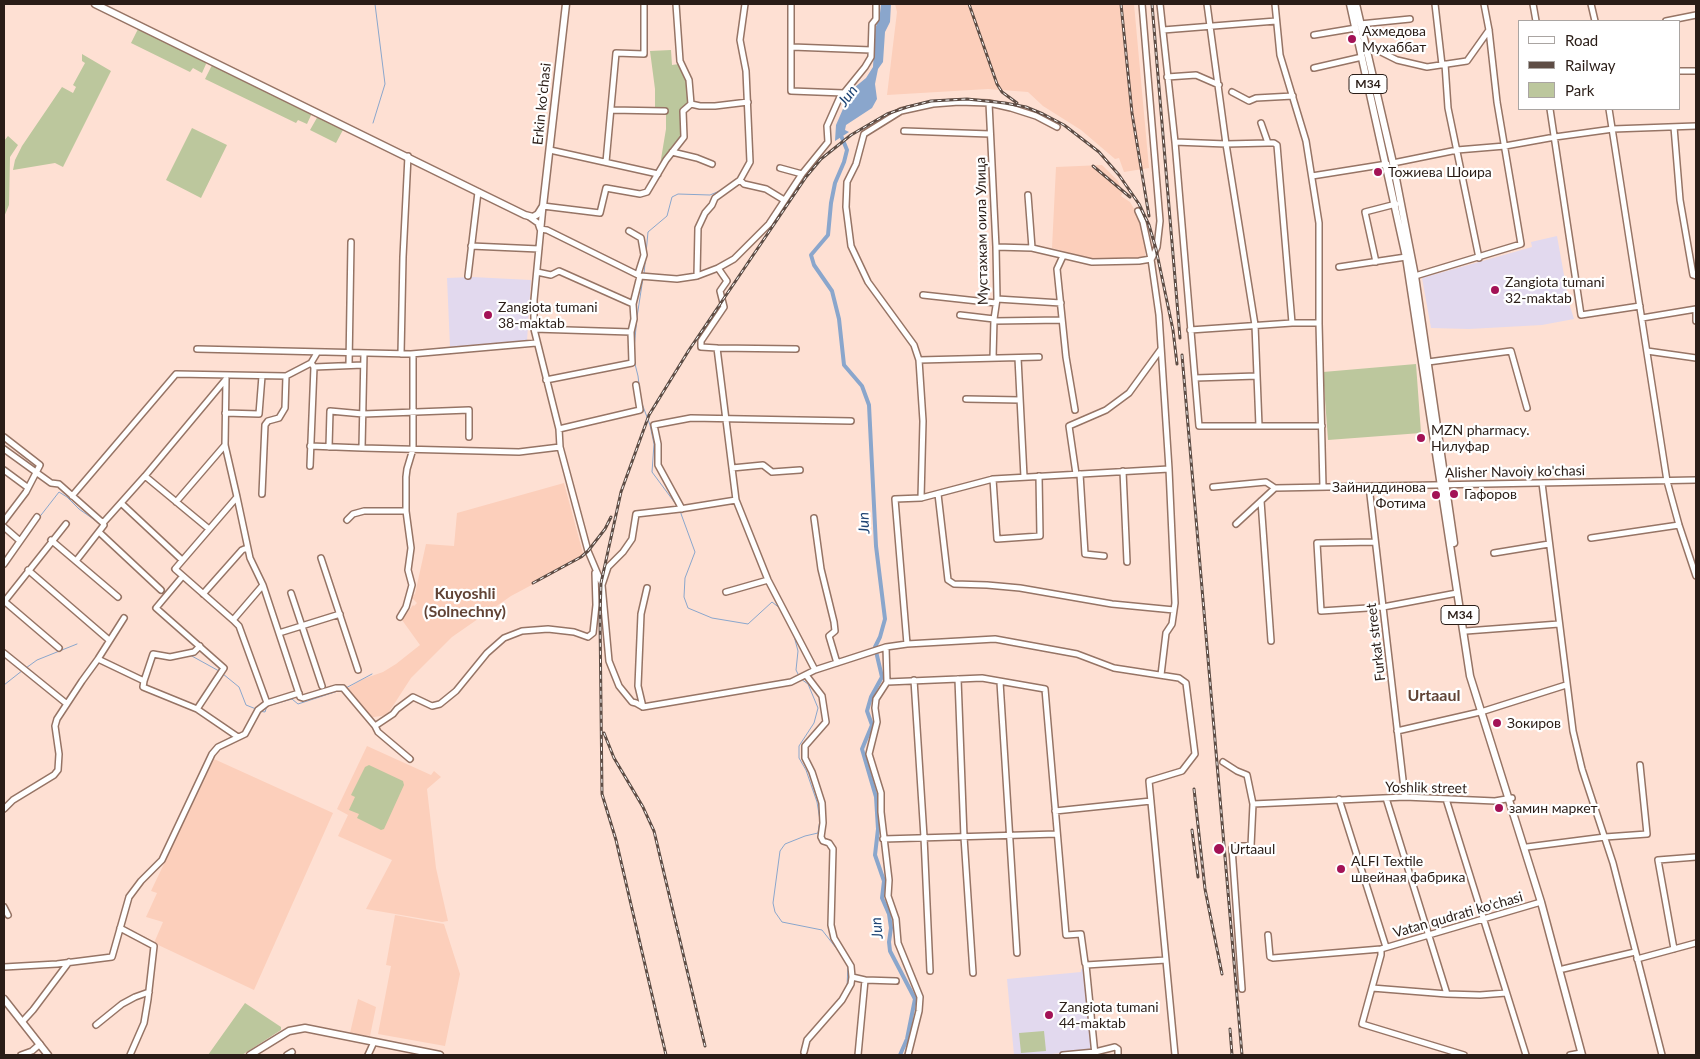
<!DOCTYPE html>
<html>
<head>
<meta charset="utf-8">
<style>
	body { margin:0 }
	#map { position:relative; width:1700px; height:1059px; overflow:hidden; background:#fee0d3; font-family:Lato,sans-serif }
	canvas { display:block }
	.frame { position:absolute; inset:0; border:5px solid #2a1d17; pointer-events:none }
	.legend { position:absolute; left:1518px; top:20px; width:162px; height:90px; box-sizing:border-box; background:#fff; border:1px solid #aaa5a2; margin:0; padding:6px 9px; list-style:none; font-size:15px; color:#2a1d17 }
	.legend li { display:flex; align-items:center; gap:10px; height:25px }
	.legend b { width:25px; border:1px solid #aaa5a2 }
</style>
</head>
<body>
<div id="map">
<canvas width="1700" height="1059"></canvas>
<div class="frame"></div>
<ul class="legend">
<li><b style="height:6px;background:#fff"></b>Road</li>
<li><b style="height:6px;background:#5e4d45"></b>Railway</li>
<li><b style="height:14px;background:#bcc79d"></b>Park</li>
</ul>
</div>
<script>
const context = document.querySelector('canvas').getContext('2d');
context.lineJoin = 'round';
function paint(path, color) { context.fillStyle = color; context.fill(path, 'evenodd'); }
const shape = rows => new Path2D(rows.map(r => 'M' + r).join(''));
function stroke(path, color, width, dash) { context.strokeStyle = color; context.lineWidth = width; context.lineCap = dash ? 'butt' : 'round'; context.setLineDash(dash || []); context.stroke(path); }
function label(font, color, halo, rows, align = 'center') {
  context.font = font + ' Lato,sans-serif'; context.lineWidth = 4.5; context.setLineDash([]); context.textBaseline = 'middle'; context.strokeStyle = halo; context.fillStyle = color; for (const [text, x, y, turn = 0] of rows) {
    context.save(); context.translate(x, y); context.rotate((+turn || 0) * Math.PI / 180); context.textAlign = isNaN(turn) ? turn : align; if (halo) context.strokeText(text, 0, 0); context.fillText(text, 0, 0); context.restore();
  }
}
const built = shape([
	[895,4,1134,4,1149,168,1124,172,1119,158,1115,159,1081,130,1043,106,1028,92,988,89,887,95,897,12],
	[1102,165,1118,181,1123,192,1121,196,1130,202,1136,212,1145,238,1145,259,1089,258,1052,248,1056,167],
	[564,483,584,557,511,596,452,637,411,678,387,715,368,718,346,689,363,679,383,672,396,664,420,645,402,620,413,605,414,606,417,603,411,597,415,594,426,544,454,546,457,513],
	[367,746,431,775,434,771,441,777,427,789,436,868,448,921,442,922,366,909,392,860,338,836,348,815,337,809],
	[214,759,333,813,254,990,154,943,163,922,146,917,157,893,151,891],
	[395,915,444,924,460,974,445,1046,378,1034,391,966,386,965],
	[358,999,376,1007,370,1036,350,1033]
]);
const education = shape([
	[1557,236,1569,303,1574,319,1542,325,1469,329,1431,328,1422,278,1532,247,1531,242],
	[472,277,531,280,527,341,450,347,447,278],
	[1081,969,1084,969,1092,1050,1041,1055,1014,1055,1007,979,1081,972]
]);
const green = shape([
	[138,29,205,60,206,64,202,73,193,68,190,72,131,43],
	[671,50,672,65,679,64,689,82,689,102,680,111,682,136,660,165,666,129,666,110,655,109,655,89,650,51],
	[82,54,111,71,63,167,55,163,13,170,15,160,22,146,62,87,73,93,76,87,73,85,85,63,82,61],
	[212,65,312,113,307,124,298,120,296,123,205,79],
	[318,116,344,128,336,143,310,130],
	[192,128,227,145,201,198,166,180],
	[8,136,18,145,10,157,9,205,4,217,4,141],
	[1416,364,1421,433,1328,440,1323,372],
	[369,765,403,781,404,785,384,829,381,830,357,818,359,814,349,810,355,797,351,795,365,767],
	[245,1003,281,1027,281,1030,242,1055,208,1055],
	[1044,1031,1046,1051,1021,1053,1019,1033]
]);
const water = shape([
	[881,4,891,4,890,22,885,32,883,62,878,69,875,84,877,99,872,108,846,125,845,130,849,132,835,141,836,125,846,102,855,87,866,78,873,67,875,30,880,13]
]);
const stream = shape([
	[373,123,385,84,375,4],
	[644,274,648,232,667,216,672,197,678,194,710,195,722,190],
	[634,349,637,317,643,278],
	[634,360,638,376,641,401,650,425,654,444,652,472,678,507],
	[680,511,695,552,685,578,684,597,688,608,712,618,748,624,772,602,781,609],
	[38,519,59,492,67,497,79,509,99,523],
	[794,636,798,651,796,670,799,676],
	[190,655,219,671],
	[159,657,169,660,182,657],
	[26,668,37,660,77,644],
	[223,674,239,687,246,705,256,709],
	[801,679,808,684,818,708,814,723,799,746,799,758,806,770,817,802,820,820,818,833,805,836,785,844,780,851,773,903,775,912,782,922,822,930,840,953],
	[4,685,23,670],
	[344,689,372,674],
	[259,711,265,712,267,706,292,699,298,704,341,690],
	[847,988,848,964],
	[806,1038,823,1018],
	[802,1050,804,1041]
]);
const canal = shape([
	[840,133,847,150,844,162,835,183,831,203,828,235,811,255,814,265,832,291,839,319,844,365,862,386,869,405,876,546,885,619,880,637,875,647,882,677,871,697,867,711,872,725,862,749,876,797,878,829,875,855,884,881,882,898,889,914,891,928,889,942,890,951,915,999,907,1039,900,1055]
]);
const minor = shape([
	[791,4,791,91,844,93],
	[1142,4,1160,221,1157,247,1152,258],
	[1160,4,1175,142,1199,426,1322,426],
	[1207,4,1226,144,1255,325,1259,426],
	[1275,4,1280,55,1306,141,1319,223,1319,323,1323,487],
	[1435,4,1442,65],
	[1533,4,1536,21],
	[1591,4,1595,21],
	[1666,21,1696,15],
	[1360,24,1410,19],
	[1163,30,1276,21],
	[1314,35,1356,28],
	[792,47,871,50],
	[1366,50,1372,49,1379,51,1397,60,1427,67,1467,61,1489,30],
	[1445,64,1448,108,1479,258],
	[1314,68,1362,57],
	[1679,71,1696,71],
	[1167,77,1196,75,1219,85],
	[1232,92,1249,101,1256,98,1293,96],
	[989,103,996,247,997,299,994,319,993,358],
	[691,104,700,106,715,106,748,102],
	[1550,109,1581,315,1640,306],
	[1609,109,1667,481,1679,525,1696,576],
	[611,110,665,111],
	[1261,123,1268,143],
	[1674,127,1680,200,1693,275,1696,276],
	[904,131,990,134],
	[1175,142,1226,144,1268,143,1274,143,1277,145,1292,323],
	[550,150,658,174],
	[672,152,697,158,712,164],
	[606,162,616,53,644,54,644,4],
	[1393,163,1457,150,1505,146,1555,137,1613,129,1696,126],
	[780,168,802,174],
	[1312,176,1387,164],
	[740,180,744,184,766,189,784,200],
	[1028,195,1032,248],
	[1138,211,1143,222,1151,259,1159,315,1169,469,1175,603,1172,624,1166,633,1161,675],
	[528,216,538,223,540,229,547,230,640,276,633,304,634,319,631,332,632,363,546,380],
	[629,231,641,238,644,255,638,274],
	[471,246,539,249],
	[996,247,1032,248,1092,262,1139,261,1151,259],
	[1063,256,1057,269,1066,357,1075,410],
	[1376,262,1365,212,1396,204],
	[1339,267,1406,257],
	[718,268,727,281,720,291,724,307,701,341,701,347,717,348,796,349],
	[537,272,551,275,559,271,633,304],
	[468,276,478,192],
	[640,276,677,279,697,276,718,268,734,259,769,224,802,174,828,142,827,126,839,99,865,67,871,57,872,24,876,19,876,4],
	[697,276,698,228,705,213,712,205,715,198,740,180,750,162,746,71,740,40,745,4],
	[1415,276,1521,244,1497,102,1489,30,1484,4],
	[923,295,996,303],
	[997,299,1061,303],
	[1696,309,1696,321],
	[960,315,994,319],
	[1642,318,1696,309],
	[994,321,1062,320],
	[534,329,631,332],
	[1190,330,1292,323,1319,323],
	[717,348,736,500,768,580,815,670],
	[197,349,411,354,536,343],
	[1647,351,1696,358],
	[401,354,403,257,408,156],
	[1018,358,1024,477],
	[919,360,1039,357],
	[1428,362,1511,351,1527,408],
	[349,365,351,242],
	[314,367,363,365],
	[1195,378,1257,376],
	[226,379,225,445,237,497,175,569,233,620,263,585,250,558,237,497],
	[966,399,1020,400],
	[225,413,259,414,262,376],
	[559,429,640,410,636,385],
	[4,437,40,465,26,492,4,521],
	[310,446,362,448,364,353],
	[329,447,330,411,363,414,469,410,469,437],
	[362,448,519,452,560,447],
	[4,449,51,483,59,484,103,523],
	[310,466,314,367,311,363],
	[732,468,763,465,772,472,800,470],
	[4,470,27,487],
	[1123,471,1127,562],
	[1076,474,1069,426,1106,410,1129,393,1161,349],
	[1080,474,1085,554,1104,556],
	[145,476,209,529],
	[993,479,997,539,1040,536,1039,476],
	[1542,483,1573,731,1582,769,1613,863,1662,1055],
	[1369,486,1405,797],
	[1213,487,1266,482,1275,488],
	[1275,488,1696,480],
	[262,494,265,425,268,421,279,418,285,408,286,376],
	[938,494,948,580,954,584,987,585,1020,588,1112,604,1174,610],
	[72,496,176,374,286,376,311,363,317,353],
	[921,498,923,421,919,360,914,345,868,282,851,246,846,207,847,182,856,164,864,134,901,111,933,104,959,102,989,103,1011,108,1036,116,1057,127],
	[736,500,680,509,636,514,632,539,623,552,608,567,602,585,609,661,619,686,632,702,636,703,643,707,791,682,815,670,886,647,907,644,995,639,1077,654,1114,668,1179,678,1186,683,1195,754,1182,771,1149,781,1175,1055],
	[1261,501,1271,641],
	[176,502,225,445],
	[121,503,182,560],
	[682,509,658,465,658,444,654,425,691,418,851,421],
	[814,518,821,569,834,622,835,631,829,636,837,663],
	[347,520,353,514,364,511,406,511],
	[1236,524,1275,488],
	[4,527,20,541],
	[99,532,161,590],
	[1591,538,1679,525],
	[51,540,118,597],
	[1375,542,1317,543,1321,611,1383,607,1457,593],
	[1494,553,1549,544],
	[321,558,358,670],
	[76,561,104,525,103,523,145,476,226,379],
	[4,564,37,517],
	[28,570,109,640],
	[602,584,588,551,560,447,559,429,534,329,534,300,543,206,600,213,606,188,640,194,647,192,666,160,684,137,683,111,691,104,689,80,680,61,676,4],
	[263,585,300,697,303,698,336,688,343,688,375,726,378,732,410,759],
	[726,592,768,580],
	[291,593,322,686],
	[203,594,242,550,247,548],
	[4,601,59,648],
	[4,602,66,524],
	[400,617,406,607,412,585,408,570,411,548,406,511,406,477,407,469,413,449,413,354],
	[233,620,239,626,267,703],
	[1466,631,1559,624],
	[279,633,340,614],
	[907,644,895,499,921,498,993,479,1169,469],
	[886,647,887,682,876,699,875,708,877,722,869,754,881,793,881,812,889,880,888,896,896,919,898,943,920,997,919,1011,908,1055],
	[4,653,67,704],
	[98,659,144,681,153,654,170,657,194,652,200,646],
	[958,679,964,837,973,973],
	[914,680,924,837,930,971],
	[144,681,143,687,197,709,224,668,156,608,182,577],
	[887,682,982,678,1045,689,1066,935,1081,934,1085,963,1086,965,1095,1055],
	[1000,682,1017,953],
	[643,707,638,686,641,614,647,588],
	[197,709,238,737],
	[1484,711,1566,685],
	[375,726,393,714,397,709,413,697,432,706,440,704,456,691,487,653,504,638,522,631,548,629,574,632,588,637,593,633,596,605,595,573],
	[1397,731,1480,712],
	[1223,762,1237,771,1247,775,1253,804,1251,846,1234,846,1232,848,1242,989],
	[1386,798,1447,994],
	[1339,799,1386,947],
	[1446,799,1526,1055],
	[1253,804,1405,797,1495,801,1512,798],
	[4,809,13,800,54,775,58,770,59,754,55,726,57,719,82,681,98,659,124,618],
	[1055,811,1151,801],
	[883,839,1057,834],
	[1527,847,1605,837,1647,834,1640,765],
	[4,907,8,915],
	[120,928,154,946,148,999,144,1023,130,1055],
	[1268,935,1270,957,1273,958,1381,949,1541,902],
	[1381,949,1381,955,1362,1024,1464,1055],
	[1674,949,1658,860,1696,857],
	[1637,959,1696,943],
	[1086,965,1166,960],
	[4,967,57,964,112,957,129,897,141,881,162,860,212,754,218,747,245,734,258,710,267,703,299,693],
	[1563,969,1635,952],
	[852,977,865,980,858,1055],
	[865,980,896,981],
	[1372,988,1447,994,1480,995,1506,993],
	[22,1022,33,1010,69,962],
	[96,1025,122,1004,135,997,149,992],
	[804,1052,807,1040,842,1000,851,984,852,977,851,966,834,938,831,925,833,849,829,843,823,841,821,837,823,823,822,803,812,772,805,758,805,746,826,722,822,696,806,675],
	[21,1055,32,1051,40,1044],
	[287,1055,292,1052],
	[368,1055,374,1042],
	[1063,1055,1095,1052,1115,1047,1118,1049,1118,1055],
	[1570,1055,1581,1053]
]);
const major = shape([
	[95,4,478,192,525,215,533,217,538,214,543,206,566,4],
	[1350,4,1406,257,1470,676,1541,902,1582,1055],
	[1356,4,1393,163,1415,276,1454,543],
	[4,999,48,1055],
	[250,1055,289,1031,305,1028,440,1055]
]);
const rail = shape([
	[969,4,997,84,1002,92,1017,103],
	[1121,4,1132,113,1149,216],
	[1152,4,1180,338],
	[1093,166,1130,197],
	[1182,355,1242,1055],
	[533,583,581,557,588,551,605,529,611,517],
	[604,733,614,758,643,807,654,831,705,1046],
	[1194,789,1205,889,1222,974],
	[1192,830,1198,877],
	[1230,1029,1232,1055],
	[666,1055,616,840,602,794,600,617,601,583,621,492,649,415,689,350,806,177,821,159,851,135,887,114,907,107,931,101,967,99,1005,103,1026,107,1043,114,1064,125,1099,152,1119,175,1139,204,1149,225,1156,249,1173,330,1177,364]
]);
const markers = [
	[1352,39,5,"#a31256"],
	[1378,172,5,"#a31256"],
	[1495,290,5,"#a31256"],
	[488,315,5,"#a31256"],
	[1421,438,5,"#a31256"],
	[1454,494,5,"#a31256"],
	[1436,495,5,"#a31256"],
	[1497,723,5,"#a31256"],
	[1499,808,5,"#a31256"],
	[1219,849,6,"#a31256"],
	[1341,869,5,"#a31256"],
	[1049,1015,5,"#a31256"]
];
const shields = [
	[1368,84,38],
	[1460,615,38]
];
const shieldNames = [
	["M34",1368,84],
	["M34",1460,615]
];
const poiNames = [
	["Ахмедова",1362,31],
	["Мухаббат",1362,47],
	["Тожиева Шоира",1388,172],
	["Zangiota tumani",1505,282],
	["32-maktab",1505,298],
	["Zangiota tumani",498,307],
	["38-maktab",498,323],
	["MZN pharmacy.",1431,430],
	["Нилуфар",1431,446],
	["Зайниддинова",1426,487,"right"],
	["Фотима",1426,503,"right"],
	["Гафоров",1464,494],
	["Зокиров",1507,723],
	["замин маркет",1509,808],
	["Urtaaul",1230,849],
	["ALFI Textile",1351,861],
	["швейная фабрика",1351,877],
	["Zangiota tumani",1059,1007],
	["44-maktab",1059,1023]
];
const streetNames = [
	["Erkin ko'chasi",542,104,-84],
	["Мустахкам оила Улица",982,231,-91],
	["Alisher Navoiy ko'chasi",1515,472,-1],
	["Furkat street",1376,642,-97],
	["Yoshlik street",1426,788,1],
	["Vatan qudrati ko'chasi",1458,915,-16]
];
const waterNames = [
	["Jun",848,96,-53],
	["Jun",864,523,-93],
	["Jun",877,928,-95]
];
const quarterNames = [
	["Kuyoshli",465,594],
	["(Solnechny)",465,612],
	["Urtaaul",1434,696]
];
paint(built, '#fccfbb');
paint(education, '#e2d9ee');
paint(green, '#bcc79d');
paint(water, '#8aa6cc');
stroke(stream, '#8aa6cc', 1);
stroke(canal, '#8aa6cc', 4);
stroke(minor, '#967465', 8);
stroke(major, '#967465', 9);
stroke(minor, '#fff', 5);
stroke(major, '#fff', 6);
stroke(rail, '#5e4d45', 3);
stroke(rail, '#fff', 1, [4]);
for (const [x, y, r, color] of markers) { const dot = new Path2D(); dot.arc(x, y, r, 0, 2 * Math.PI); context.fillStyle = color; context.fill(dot); stroke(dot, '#fff', 2); }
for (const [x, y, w] of shields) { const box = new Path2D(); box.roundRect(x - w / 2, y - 9.5, w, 19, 4); context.fillStyle = '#fff'; context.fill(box); stroke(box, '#2a1d17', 1); }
label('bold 12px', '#2a1d17', null, shieldNames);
label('14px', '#2a1d17', '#fff', poiNames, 'left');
label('14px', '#2a1d17', '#fff', streetNames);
label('italic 15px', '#1e4474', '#fff', waterNames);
label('bold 16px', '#614335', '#fff', quarterNames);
</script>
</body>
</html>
